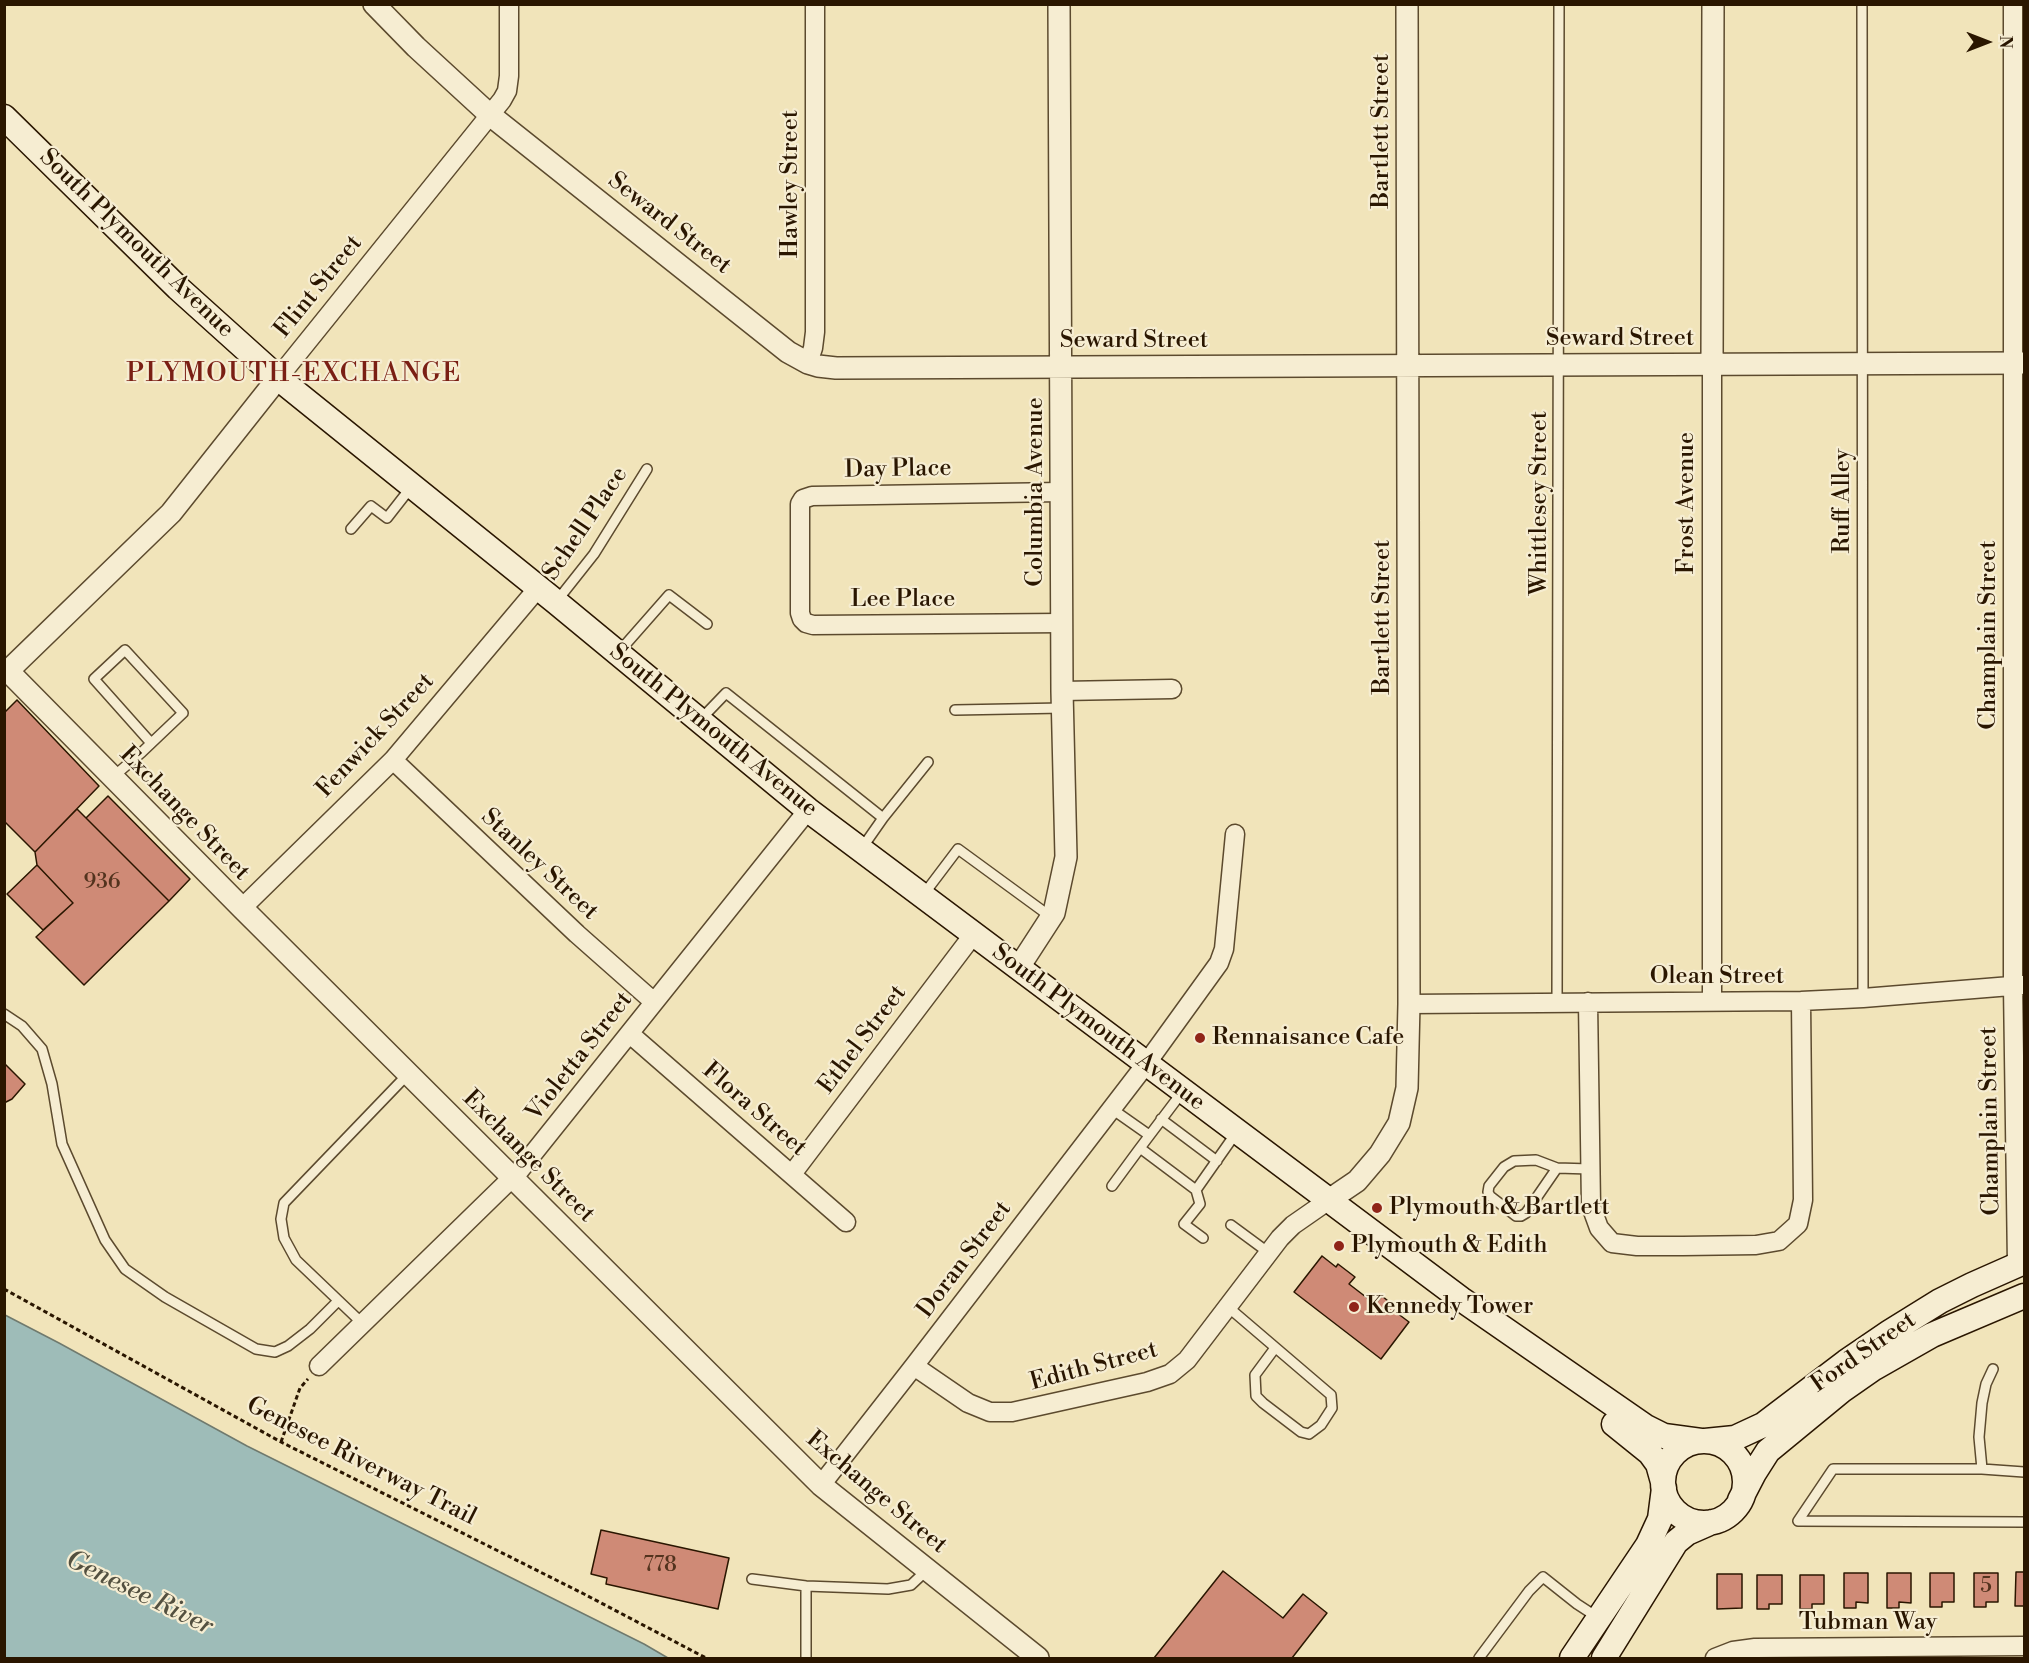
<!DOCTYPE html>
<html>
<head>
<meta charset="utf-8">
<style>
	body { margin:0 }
	#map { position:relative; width:2029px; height:1663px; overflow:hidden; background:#f1e4ba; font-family:"Libre Bodoni",serif }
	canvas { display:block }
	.frame { position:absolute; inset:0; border:6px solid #2a1600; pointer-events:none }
	.north { position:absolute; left:1957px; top:12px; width:60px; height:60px; -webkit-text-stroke:4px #f6edd2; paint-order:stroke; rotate:90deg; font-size:16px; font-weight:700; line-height:24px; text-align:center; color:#2a1600 }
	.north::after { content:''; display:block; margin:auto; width:21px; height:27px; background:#2a1600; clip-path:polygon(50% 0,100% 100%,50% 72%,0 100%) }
</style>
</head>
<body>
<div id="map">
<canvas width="2029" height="1663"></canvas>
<div class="frame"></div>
<div class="north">N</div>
</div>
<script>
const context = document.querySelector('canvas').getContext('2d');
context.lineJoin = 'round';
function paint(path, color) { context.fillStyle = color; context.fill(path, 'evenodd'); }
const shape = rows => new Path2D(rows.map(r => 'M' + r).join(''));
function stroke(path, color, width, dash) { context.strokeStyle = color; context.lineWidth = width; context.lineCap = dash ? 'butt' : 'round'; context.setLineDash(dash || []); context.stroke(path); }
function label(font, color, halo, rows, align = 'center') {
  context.font = font + ' "Libre Bodoni",serif'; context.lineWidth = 4.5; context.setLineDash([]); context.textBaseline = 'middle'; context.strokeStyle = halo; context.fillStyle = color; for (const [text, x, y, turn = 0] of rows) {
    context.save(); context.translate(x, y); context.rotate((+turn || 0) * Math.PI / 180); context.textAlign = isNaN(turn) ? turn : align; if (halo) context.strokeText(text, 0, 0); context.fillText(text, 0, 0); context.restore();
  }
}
const water = shape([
	[5,1315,59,1343,247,1446,644,1644,668,1658,5,1658,5,1315]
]);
const building = shape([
	[17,700,99,786,35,852,4,821,4,713,17,700],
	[108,796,190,879,169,901,86,818,108,796],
	[77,809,169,901,84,985,36,937,73,903,37,865,35,852,77,809],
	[37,865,73,903,43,930,7,894,37,865],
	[4,1063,25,1084,12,1099,4,1103,4,1063],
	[1322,1256,1336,1267,1338,1264,1355,1277,1349,1284,1375,1304,1382,1296,1399,1310,1397,1313,1409,1322,1381,1359,1294,1292,1322,1256],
	[601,1530,729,1558,718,1609,606,1584,607,1578,591,1574,601,1530],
	[1223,1571,1283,1618,1303,1594,1327,1613,1292,1658,1154,1658,1223,1571],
	[2016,1572,2024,1572,2024,1606,2015,1606,2016,1572],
	[1844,1573,1868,1573,1868,1603,1856,1602,1856,1608,1844,1608,1844,1573],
	[1887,1573,1911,1573,1911,1603,1899,1602,1899,1608,1887,1608,1887,1573],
	[1930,1573,1954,1573,1954,1602,1942,1602,1942,1607,1930,1607,1930,1573],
	[1974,1573,1998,1573,1998,1602,1986,1602,1986,1607,1974,1607,1974,1573],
	[1717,1574,1742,1574,1742,1608,1717,1609,1717,1574],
	[1757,1575,1782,1575,1782,1604,1769,1604,1769,1609,1757,1609,1757,1575],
	[1800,1575,1824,1575,1824,1604,1812,1604,1812,1609,1800,1609,1800,1575]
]);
const path = shape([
	[4,1289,281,1442,584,1594,706,1658],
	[281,1442,300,1388,308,1379]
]);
const service = shape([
	[1862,4,1863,998],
	[351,529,371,506,387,518,412,486],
	[556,602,594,554,647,469],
	[618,653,669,595,707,624],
	[955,710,1063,708],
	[701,719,726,693,883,818,862,848],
	[113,777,142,752,183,713,125,650,94,679,151,743],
	[883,818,928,762],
	[924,894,958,849,1051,917],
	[1557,1002,1559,4],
	[4,1014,22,1026,42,1049,52,1084,62,1144,105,1240,125,1269,165,1297,256,1349,275,1352,288,1346,310,1329,338,1301],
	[1183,1091,1140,1148,1196,1190,1236,1133],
	[1112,1109,1149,1135],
	[1161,1119,1217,1161],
	[1557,1168,1526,1213,1521,1216,1516,1216,1490,1196,1488,1192,1489,1186,1504,1167,1514,1161,1536,1160,1557,1168,1590,1169],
	[1112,1186,1140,1148],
	[1196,1190,1200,1204,1184,1224,1203,1238],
	[1231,1225,1269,1253],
	[1228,1307,1331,1395,1332,1408,1321,1425,1309,1434,1301,1432,1263,1403,1256,1396,1255,1375,1275,1348],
	[363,1324,296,1260,284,1238,281,1219,284,1203,408,1074],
	[1993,1369,1986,1384,1982,1403,1979,1437,1982,1469,2024,1472],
	[1982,1469,1833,1469,1798,1521,2024,1522],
	[752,1579,806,1586,888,1589,911,1585,927,1570],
	[806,1658,806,1586],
	[1479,1658,1529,1591,1543,1577,1577,1604,1597,1617]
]);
const minor = shape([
	[2013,4,2013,986,2017,1265],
	[808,363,813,348,815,332,815,4],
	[278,378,502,100,507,91,509,76,509,4],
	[1061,492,812,496,803,499,800,504,800,613,802,619,806,623,813,625,1062,623],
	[1062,691,1172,689],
	[393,760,577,934,654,1002],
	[242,908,393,760,538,588],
	[1712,1001,1712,364],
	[1588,1002,1591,1206,1599,1228,1612,1243,1637,1246,1683,1246,1756,1245,1779,1241,1798,1224,1803,1200,1801,1001],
	[1409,1004,1801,1001,1863,998,2023,985],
	[630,1034,846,1222],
	[792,1174,973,935],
	[319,1366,520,1170,808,810],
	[914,1366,968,1403,990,1412,1012,1412,1147,1382,1170,1374,1187,1360,1280,1238,1293,1225,1329,1200],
	[821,1485,914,1366,1146,1064,1219,963,1224,949,1235,834],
	[1715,1658,1733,1651,1755,1648,2024,1646]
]);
const tertiary = shape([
	[374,4,416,47,490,115,788,352,808,363,818,366,836,368,2024,363],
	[1712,364,1713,4],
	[278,378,171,513,8,671,242,908,821,1485,1038,1658],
	[1019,967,1054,913,1066,857,1062,691,1059,4],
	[1329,1200,1357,1181,1380,1154,1399,1123,1407,1088,1409,1004,1407,4]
]);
const secondary = shape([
	[4,117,178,288,278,378,556,602,808,810,1461,1299,1646,1427,1664,1436,1701,1441],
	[1614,1424,1650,1453,1658,1464,1663,1482],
	[1705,1441,1735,1438,1763,1425,1846,1362,1890,1332,1940,1301,1972,1285,2024,1262],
	'1663 1482a41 41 0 1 1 82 0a41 41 0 1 1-82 0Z',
	[1740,1500,1754,1473,1768,1451,1841,1391,1874,1368,1932,1335,2024,1296],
	[1572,1658,1648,1545,1660,1519,1664,1488],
	[1604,1658,1676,1542,1687,1533,1712,1522]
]);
const markers = [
	[1200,1038,6,"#8f2418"],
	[1377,1208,6,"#8f2418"],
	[1339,1246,6,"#8f2418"],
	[1354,1307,6,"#8f2418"]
];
const numberNames = [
	["936",102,883],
	["778",660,1566],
	["5",1986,1587]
];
const streetNames = [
	["Bartlett Street",1382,131,-90],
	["Hawley Street",791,184,-90],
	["Seward Street",669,224,38],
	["South Plymouth Avenue",136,244,44],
	["Flint Street",319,287,-51],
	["Seward Street",1620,339],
	["Seward Street",1134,341],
	["Day Place",898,470,-1],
	["Columbia Avenue",1036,492,-90],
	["Ruff Alley",1843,501,-90],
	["Whittlesey Street",1540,503,-90],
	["Frost Avenue",1687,503,-90],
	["Schell Place",586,524,-56],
	["Lee Place",903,600],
	["Bartlett Street",1383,617,-90],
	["Champlain Street",1989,635,-90],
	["South Plymouth Avenue",713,731,39],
	["Fenwick Street",376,736,-47],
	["Exchange Street",184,814,46],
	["Stanley Street",539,865,43],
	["Olean Street",1717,977],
	["South Plymouth Avenue",1098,1028,37],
	["Ethel Street",863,1040,-53],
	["Violetta Street",580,1057,-52],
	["Flora Street",754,1110,41],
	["Champlain Street",1991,1121,-91],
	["Exchange Street",528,1157,45],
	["Doran Street",965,1260,-53],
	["Ford Street",1864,1353,-35],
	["Edith Street",1094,1367,-15],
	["Genesee Riverway Trail",361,1462,27],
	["Exchange Street",876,1493,40],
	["Tubman Way",1868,1623]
];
const poiNames = [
	["Rennaisance Cafe",1212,1038],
	["Plymouth & Bartlett",1389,1208],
	["Plymouth & Edith",1351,1246],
	["Kennedy Tower",1366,1307]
];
const neighbourhoodNames = [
	["PLYMOUTH-EXCHANGE",294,375]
];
const waterNames = [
	["Genesee River",139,1594,26]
];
paint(water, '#9ebcb8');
stroke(water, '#707a6e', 1.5);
paint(building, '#cf8a76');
stroke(building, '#2a1600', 1.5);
stroke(service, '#5c4a2e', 12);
stroke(minor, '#5c4a2e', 21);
stroke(tertiary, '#5c4a2e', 24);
stroke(secondary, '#2a1600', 27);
stroke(path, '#2a1600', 3, [4.5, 3]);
stroke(service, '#f6edd2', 9);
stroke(minor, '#f6edd2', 18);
stroke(tertiary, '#f6edd2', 21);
stroke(secondary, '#f6edd2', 24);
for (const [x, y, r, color] of markers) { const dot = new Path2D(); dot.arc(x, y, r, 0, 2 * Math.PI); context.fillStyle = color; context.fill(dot); stroke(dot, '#f6edd2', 2); }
label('21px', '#53331e', null, numberNames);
label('24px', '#2a1600', '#f6edd2', streetNames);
label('24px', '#2a1600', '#f6edd2', poiNames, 'left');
context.letterSpacing = '1.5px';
label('26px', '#7a1f14', '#f6edd2', neighbourhoodNames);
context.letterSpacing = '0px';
label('italic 26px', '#535040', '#f6edd2', waterNames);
</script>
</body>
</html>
